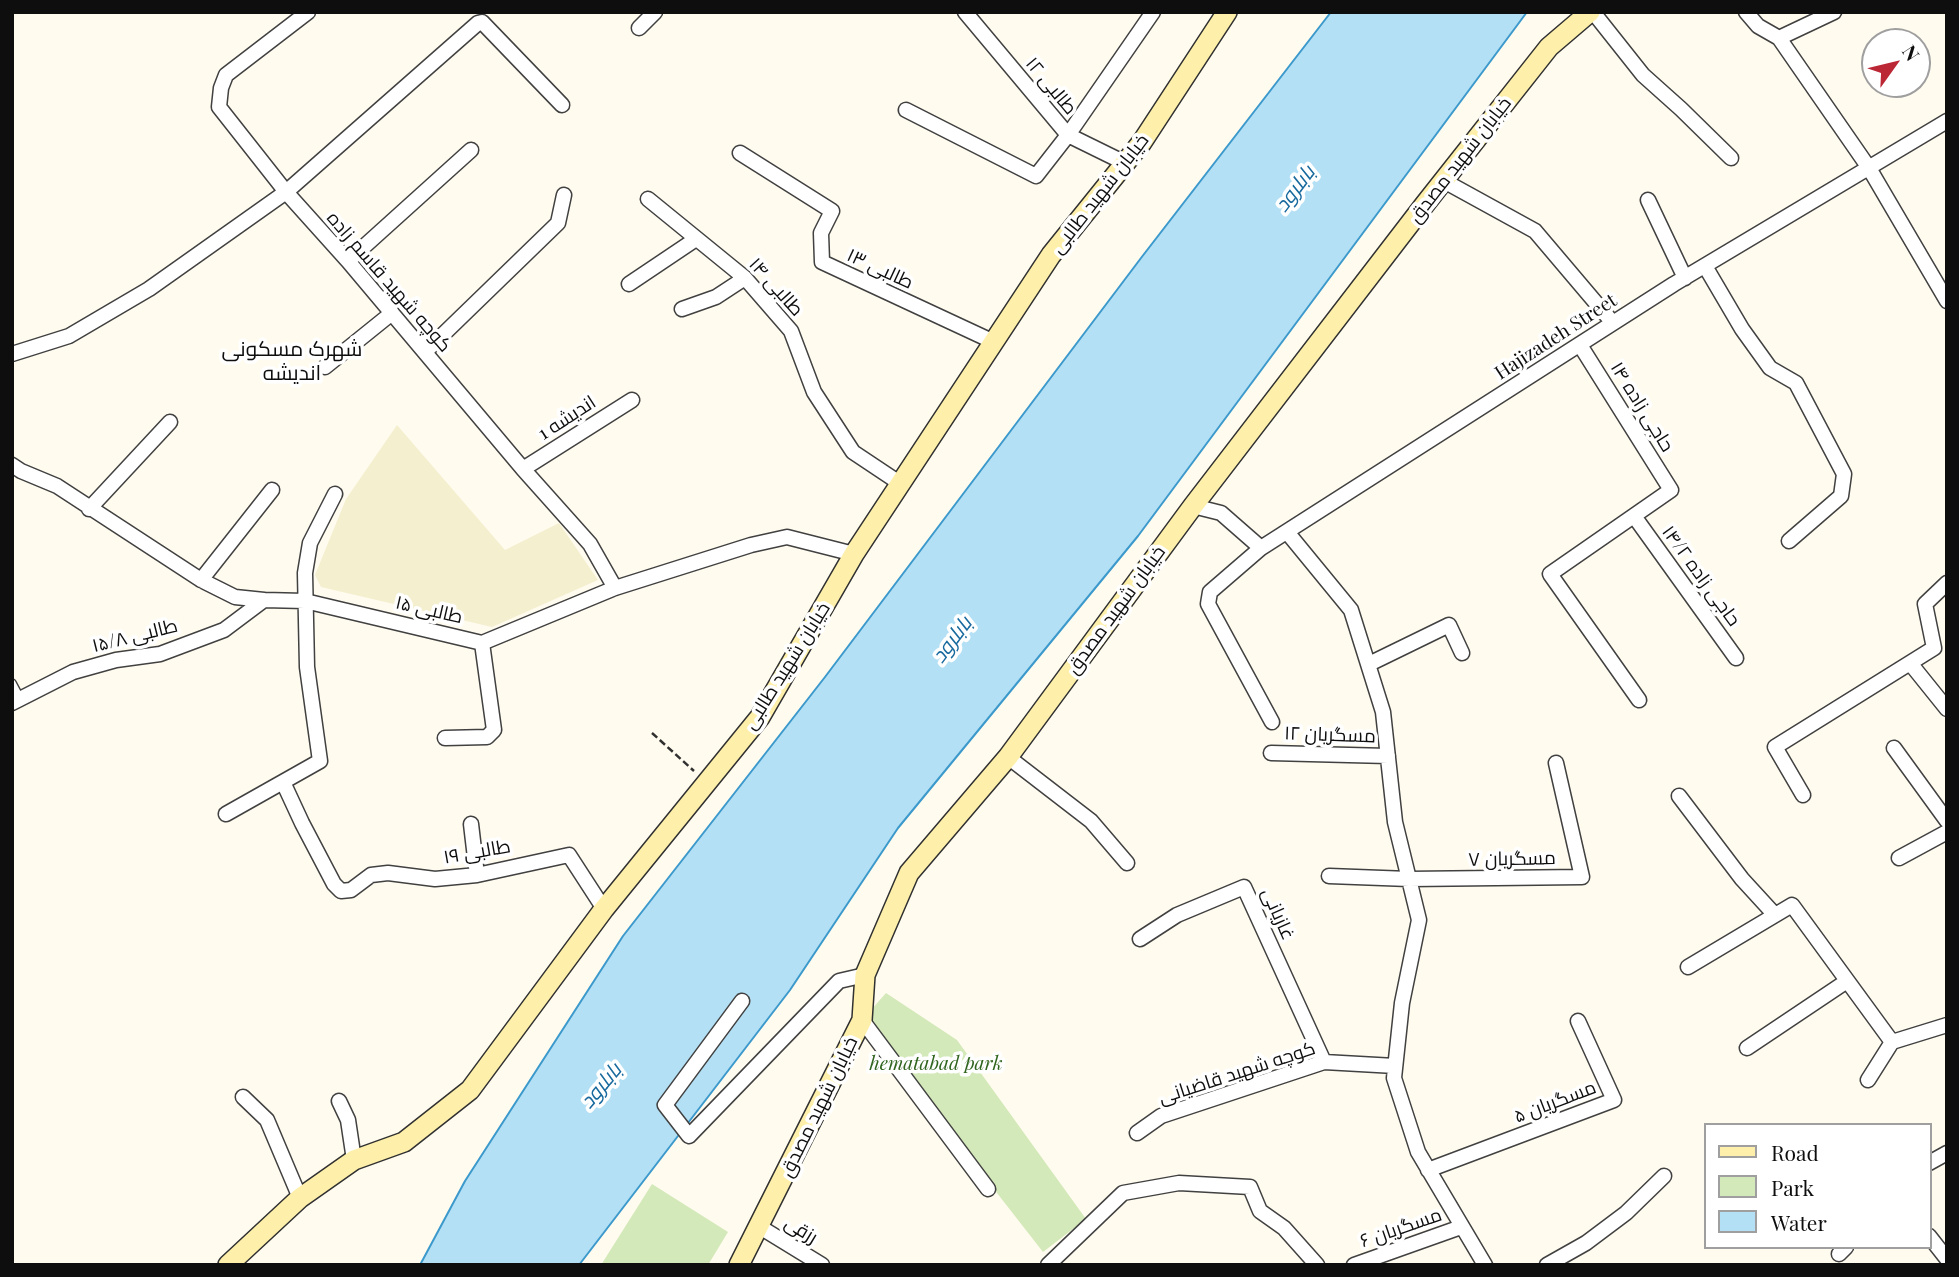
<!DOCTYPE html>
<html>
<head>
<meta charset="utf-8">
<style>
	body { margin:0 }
	#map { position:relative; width:1959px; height:1277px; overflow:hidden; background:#fffbef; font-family:"Playfair Display",serif }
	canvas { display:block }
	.frame { position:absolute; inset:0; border:14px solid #0e0e0e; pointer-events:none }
	.legend { position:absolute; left:1704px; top:1123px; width:228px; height:126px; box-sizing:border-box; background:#fff; border:2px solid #9f9f9f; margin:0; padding:9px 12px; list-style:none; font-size:21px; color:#0e0e0e }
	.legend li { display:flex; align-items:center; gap:14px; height:35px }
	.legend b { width:35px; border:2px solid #9f9f9f }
	.north { position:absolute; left:1861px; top:28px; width:70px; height:70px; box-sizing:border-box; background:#fff; border:2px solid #9f9f9f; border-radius:50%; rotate:56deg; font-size:19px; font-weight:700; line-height:28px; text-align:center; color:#0e0e0e }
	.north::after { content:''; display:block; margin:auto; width:24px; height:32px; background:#bc2736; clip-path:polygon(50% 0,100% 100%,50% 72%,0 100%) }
</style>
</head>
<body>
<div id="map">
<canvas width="1959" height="1277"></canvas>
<div class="frame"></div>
<ul class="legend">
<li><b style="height:9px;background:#fef0ab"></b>Road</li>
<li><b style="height:19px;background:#d4e9b9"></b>Park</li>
<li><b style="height:19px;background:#b4e0f5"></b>Water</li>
</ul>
<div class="north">N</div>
</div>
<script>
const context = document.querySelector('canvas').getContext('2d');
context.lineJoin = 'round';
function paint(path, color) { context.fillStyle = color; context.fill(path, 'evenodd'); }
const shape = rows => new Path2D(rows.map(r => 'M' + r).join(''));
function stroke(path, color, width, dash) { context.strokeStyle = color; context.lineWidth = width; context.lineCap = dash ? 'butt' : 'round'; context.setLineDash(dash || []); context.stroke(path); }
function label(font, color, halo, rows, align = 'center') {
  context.font = font + ' "Playfair Display",Cairo,serif'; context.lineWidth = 7; context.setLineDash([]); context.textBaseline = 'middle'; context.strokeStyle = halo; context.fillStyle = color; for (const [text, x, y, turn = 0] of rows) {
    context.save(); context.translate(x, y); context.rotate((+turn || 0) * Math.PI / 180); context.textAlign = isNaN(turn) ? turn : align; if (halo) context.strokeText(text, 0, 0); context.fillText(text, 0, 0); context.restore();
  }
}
const farmland = shape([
	[397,425,505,550,559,523,598,580,492,627,321,587,315,575,346,499]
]);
const green = shape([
	[886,993,957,1040,1086,1219,1043,1252,862,1020],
	[652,1184,728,1232,708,1265,601,1265]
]);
const water = shape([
	[1331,12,1527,12,1138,536,898,828,790,990,579,1265,420,1265,465,1181,623,936,825,677,1141,258,1331,12]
]);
const path = shape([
	[652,733,694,771]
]);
const lane = shape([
	[12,683,20,698]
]);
const street = shape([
	[308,12,226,75,221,88,219,107,286,192,348,261,523,469,590,544,615,588],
	[965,12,1068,135,1125,163],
	[1593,12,1643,75,1681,109,1731,158],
	[1746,12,1758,26,1779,38,1869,168,1947,301],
	[639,28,655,12],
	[1779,38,1834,12],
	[906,110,1036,176,1068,135,1153,12],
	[740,153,832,211,821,233,822,262,994,342],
	[1444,181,1535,231,1613,323],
	[648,199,745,278,791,331,814,392,853,452,901,484],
	[1648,200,1685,278],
	[348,261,471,150],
	[1705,266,1742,329,1770,368,1796,383,1844,474,1841,496,1789,541],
	[629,284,696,239],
	[682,309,716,297,745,278],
	[1580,345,1671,490,1550,574,1639,700],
	[425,352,558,223,564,195],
	[12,354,69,336,149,289,286,192,478,23,482,22,562,105],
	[325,367,392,313],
	[12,465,21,471,57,486,201,580,235,597,264,600,305,601,482,643,615,588,751,545,787,537,854,554],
	[523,469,632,400],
	[1193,506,1221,513,1261,548,1674,284,1947,121],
	[89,509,170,422],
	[1634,516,1736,658],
	[1287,532,1351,610,1383,712,1395,822,1419,920,1402,1003,1394,1078,1418,1152,1485,1265],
	[1261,548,1210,592,1208,604,1272,722],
	[201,580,272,490],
	[1910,663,1947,709],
	[1369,664,1449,625,1462,653],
	[12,703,73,672,116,660,160,654,224,630,264,600],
	[445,738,487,737,494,730,482,643],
	[1894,748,1947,821],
	[1271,753,1388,756],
	[1008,757,1091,821,1127,863],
	[283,782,302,823,334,884,341,891,351,890,371,875,388,873,435,879,477,875,569,855,604,909],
	[1803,795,1775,747,1934,648,1925,604,1947,583],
	[1679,796,1742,879,1775,915],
	[226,814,320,761,307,667,305,573,310,543,335,494],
	[471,824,477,875],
	[1899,858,1947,832],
	[1329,876,1409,879,1582,877,1556,763],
	[1140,939,1177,915,1244,887,1324,1062],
	[1688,967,1792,905,1892,1042],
	[742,1001,665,1105,689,1136,839,981,865,975],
	[862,1020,988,1189],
	[1747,1048,1847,981],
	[1868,1080,1892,1042,1947,1025],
	[243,1097,267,1120,300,1198],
	[339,1101,348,1120,354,1160],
	[1137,1133,1161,1116,1324,1062,1395,1066],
	[1929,1163,1947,1153],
	[1428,1170,1614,1100,1578,1021],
	[760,1227,822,1265],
	[1929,1236,1947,1259],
	[1839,1254,1846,1247],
	[1048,1265,1123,1193,1179,1183,1250,1187,1260,1211,1284,1228,1317,1265],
	[1354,1265,1461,1227],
	[1547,1265,1586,1243,1626,1213,1664,1176]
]);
const secondary = shape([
	[228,1265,300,1198,354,1160,404,1142,470,1090,604,909,760,717,854,554,1051,255,1142,142,1227,12],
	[739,1265,862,1020,865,975,909,873,1008,757,1193,506,1425,204,1549,47,1590,12]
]);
const streetNames = [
	["طالبی ۱۲",1051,86,50],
	["خیابان شهید مصدق",1460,160,-52],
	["خیابان شهید طالبی",1100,194,-52],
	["طالبی ۱۳",880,269,25],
	["کوچه شهید قاسم زاده",389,282,49],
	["طالبی ۱۴",776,287,48],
	["Hajizadeh Street",1556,337,-33],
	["حاجی زاده ۱۴",1642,407,58],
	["اندیشه 1",567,418,-33],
	["حاجی زاده ۱۴/۲",1701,576,54],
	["طالبی ۱۵",429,610,13],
	["خیابان شهید مصدق",1116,610,-54],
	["طالبی ۱۵/۸",135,636,-14],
	["خیابان شهید طالبی",787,666,-58],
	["مسگریان ۱۲",1330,735,2],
	["طالبی ۱۹",477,852,-10],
	["مسگریان ۷",1512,859,-1],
	["غازیانی",1278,914,66],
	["کوچه شهید قاضیانی",1237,1073,-18],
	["مسگریان ۵",1555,1102,-21],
	["خیابان شهید مصدق",819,1107,-64],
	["مسگریان ۶",1401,1228,-19],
	["رزقی",801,1230,31]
];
const parkNames = [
	["hematabad park",936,1064]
];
const waterNames = [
	["بابلرود",1295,189,-53],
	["بابلرود",952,640,-53],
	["بابلرود",601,1086,-50]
];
const neighbourhoodNames = [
	["شهرک مسکونی",292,349],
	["اندیشه",292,373]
];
paint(farmland, '#f4efcf');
paint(green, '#d4e9b9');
paint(water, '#b4e0f5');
stroke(water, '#3c99cb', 2);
stroke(lane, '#414141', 10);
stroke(street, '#414141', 17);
stroke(secondary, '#303030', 22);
stroke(path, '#303030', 2.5, [7, 3.5]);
stroke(lane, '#fff', 7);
stroke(street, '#fff', 14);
stroke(secondary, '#fef0ab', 19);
label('19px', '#0e0e0e', '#fff', streetNames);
label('italic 19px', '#31651f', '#fff', parkNames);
label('italic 21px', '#186a9e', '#fff', waterNames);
label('21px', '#0e0e0e', '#fff', neighbourhoodNames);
</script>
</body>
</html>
